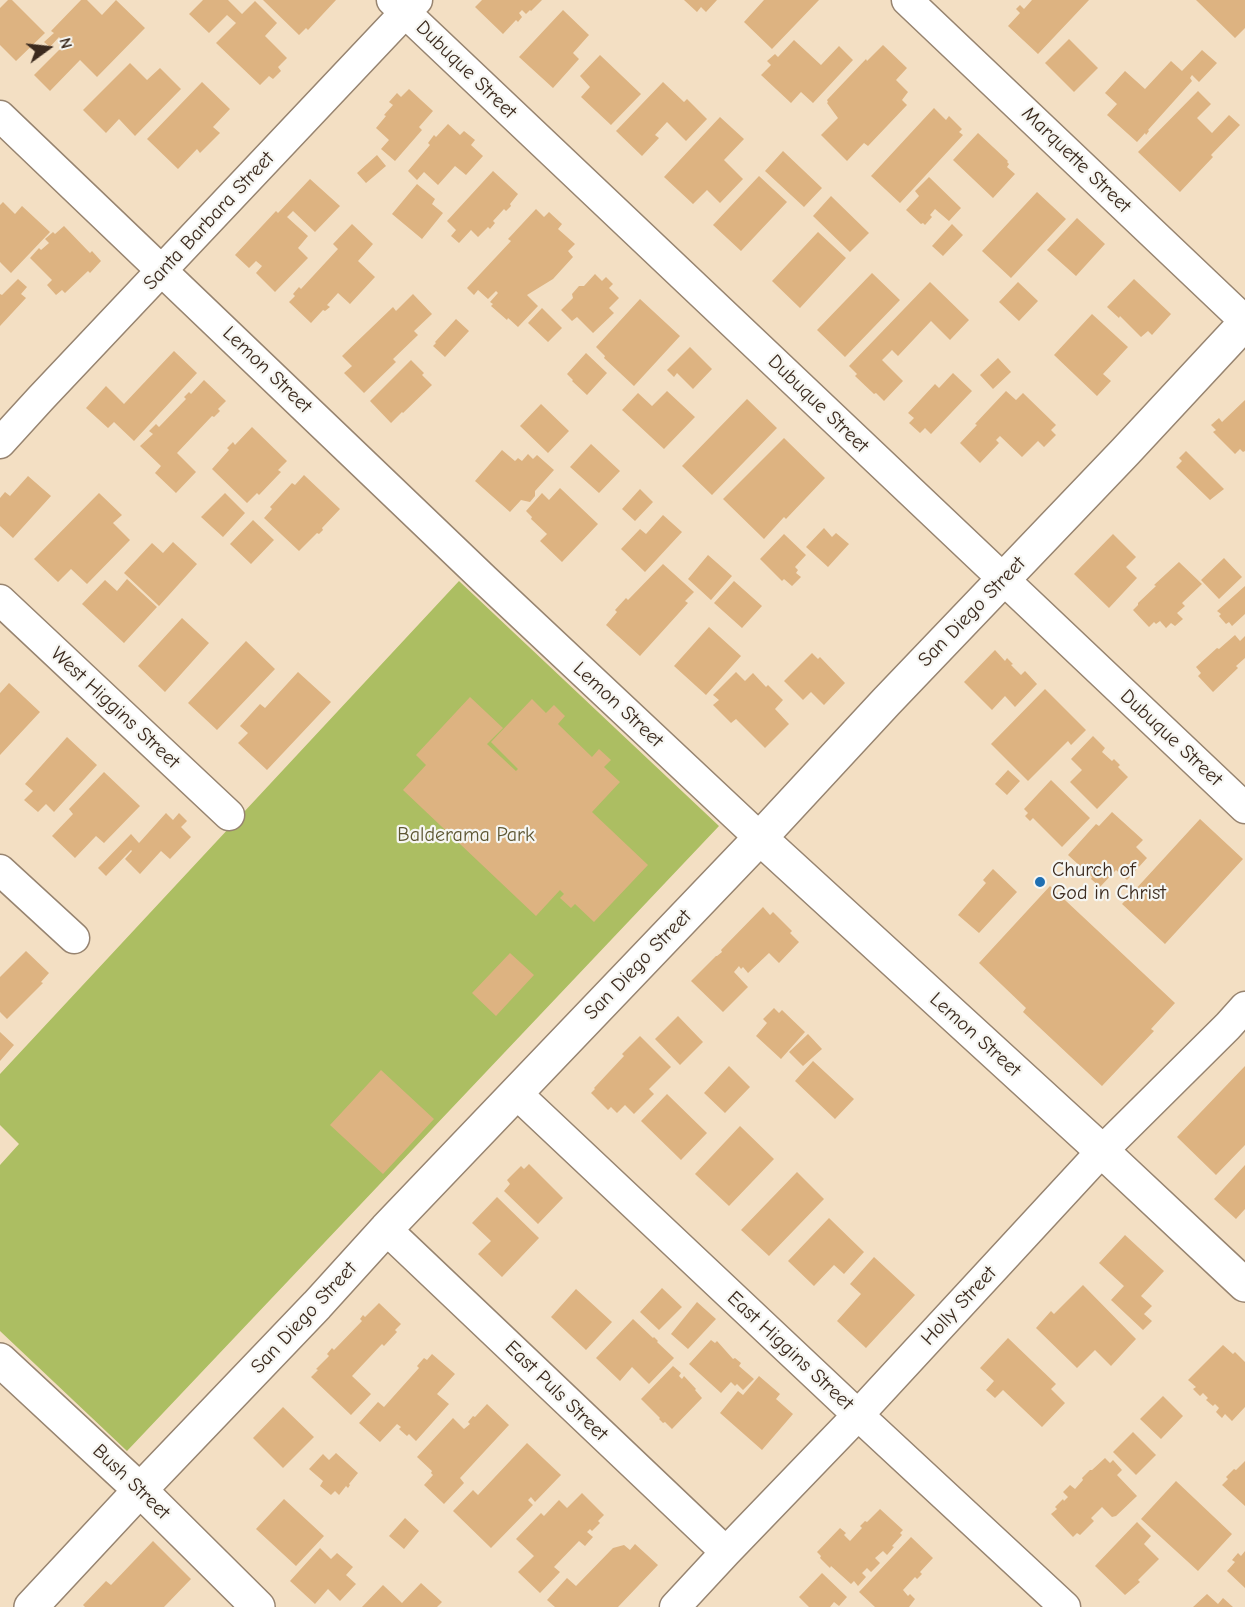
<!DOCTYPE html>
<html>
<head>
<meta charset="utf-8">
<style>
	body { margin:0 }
	#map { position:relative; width:1245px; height:1607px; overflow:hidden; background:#f3dfc3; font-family:"Comic Neue",sans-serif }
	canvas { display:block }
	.north { position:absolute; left:18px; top:18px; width:60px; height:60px; -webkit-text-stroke:4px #f6f6f2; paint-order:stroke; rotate:75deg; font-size:16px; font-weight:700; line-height:24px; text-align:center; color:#3b2a1e }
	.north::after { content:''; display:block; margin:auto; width:21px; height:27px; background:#3b2a1e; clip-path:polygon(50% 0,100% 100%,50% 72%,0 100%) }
</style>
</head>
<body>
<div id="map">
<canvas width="1245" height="1607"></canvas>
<div class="north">N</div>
</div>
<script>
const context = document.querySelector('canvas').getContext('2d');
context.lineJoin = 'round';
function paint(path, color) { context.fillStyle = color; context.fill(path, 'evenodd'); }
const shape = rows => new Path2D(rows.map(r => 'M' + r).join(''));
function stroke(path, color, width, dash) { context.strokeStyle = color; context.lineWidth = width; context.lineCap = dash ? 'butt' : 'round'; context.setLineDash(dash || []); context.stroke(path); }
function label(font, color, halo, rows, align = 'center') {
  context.font = font + ' "Comic Neue",sans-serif'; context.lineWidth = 4.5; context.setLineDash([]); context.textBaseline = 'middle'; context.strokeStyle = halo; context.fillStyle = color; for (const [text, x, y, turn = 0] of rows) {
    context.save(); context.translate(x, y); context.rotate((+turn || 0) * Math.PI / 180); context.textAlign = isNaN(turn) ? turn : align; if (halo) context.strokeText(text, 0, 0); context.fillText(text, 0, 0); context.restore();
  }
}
const green = shape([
	[459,581,719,826,127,1451,0,1331,0,1165,19,1144,0,1125,0,1074]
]);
const building = shape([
	[8,0,12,0,45,33,16,61,0,45,0,8],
	[81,0,87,0,102,15,116,0,145,28,97,77,80,60,50,91,34,75,65,44,59,37,50,47,44,42,54,33,51,31],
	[203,0,228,0,242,14,255,1,277,23,265,36,287,58,278,67,281,71,273,79,269,76,260,85,216,43,236,23,227,15,209,33,189,14],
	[263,0,336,0,308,30,306,28,299,35],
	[482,0,542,0,531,11,530,10,526,14,522,10,519,13,522,17,518,22,516,20,503,34,475,7],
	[684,0,717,0,706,12,701,7,697,12],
	[764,0,819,0,772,49,744,22],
	[1032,0,1089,0,1038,54,1008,26,1020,13,1016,9,1020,5,1024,9],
	[1196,0,1245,0,1245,28,1235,38],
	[563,10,589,35,573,53,579,59,553,88,519,57],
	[1069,39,1098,68,1074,92,1045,63],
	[794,40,821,65,839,46,853,60,813,103,801,92,791,103,761,75,771,65,767,61,775,54,778,57],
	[883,45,907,68,896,80,908,92,902,100,907,105,868,146,864,143,847,161,821,135,838,118,827,103,828,102,827,100,866,59,867,61],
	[1202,50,1217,63,1199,82,1192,75,1190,78,1192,81,1148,130,1149,131,1146,135,1145,133,1137,142,1107,115,1117,104,1105,93,1125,71,1145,89,1171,61,1182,71],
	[600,55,641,94,611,125,581,97,590,87,580,76],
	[130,63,147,80,160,68,181,89,135,136,119,119,106,133,83,110],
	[202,82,230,109,213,127,220,133,200,153,197,149,178,169,147,139],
	[663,82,684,102,687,99,707,119,686,141,667,122,655,135,659,138,642,156,616,131],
	[409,89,433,111,419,127,422,130,395,161,381,149,389,140,376,128,386,116,384,115,393,105,389,102,397,93,401,97],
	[1198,91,1211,104,1197,118,1212,133,1229,115,1240,125,1211,155,1213,157,1180,192,1138,152],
	[934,108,946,120,949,116,962,129,959,132,963,135,900,203,871,176],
	[720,117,744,139,724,160,743,179,720,203,707,190,693,204,664,177],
	[448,124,460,135,464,131,475,140,471,145,483,156,466,175,455,166,438,185,424,172,417,180,408,171,430,145,428,143,434,135,436,137],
	[978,133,1008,161,1007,162,1009,164,1007,167,1015,174,993,198,953,160],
	[783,151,822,188,804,207,765,171],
	[377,155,386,166,366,183,357,173],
	[493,171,518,194,510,204,511,206,506,211,504,209,493,221,495,223,490,229,488,227,478,237,471,230,459,243,451,236,456,230,447,221],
	[759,176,787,202,741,251,713,225],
	[929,177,961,208,949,221,935,209,930,215,932,217,925,225,923,223,921,224,906,210,919,196,915,191],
	[310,179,340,206,315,232,293,211,287,217,308,236,298,248,308,258,275,292,256,273,262,266,256,261,249,268,235,255,276,211,278,213],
	[417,184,435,199,432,204,443,213,422,239,392,214],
	[1037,192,1066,219,1011,278,982,251],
	[831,196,869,233,850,252,813,216],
	[3,202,15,214,22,206,50,232,11,273,0,262,0,205],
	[536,209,544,217,549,212,562,224,558,229,575,244,568,251,573,257,553,279,527,295,538,306,518,327,508,318,507,320,491,306,493,304,490,302,498,293,496,291,488,299,478,290,474,295,467,288,511,241,508,239],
	[1077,218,1105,244,1076,276,1047,250],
	[352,224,373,244,358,261,375,277,350,304,338,293,327,305,330,307,325,311,323,310,311,323,289,302,295,296,293,294,299,287,301,289,338,249,333,244],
	[952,224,963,235,943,256,932,246],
	[64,226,90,253,92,251,101,261,90,273,88,271,65,293,62,290,56,295,47,285,52,280,30,258,39,248,41,250,49,243,45,239,53,232,55,234],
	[818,232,846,258,800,308,772,281],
	[872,273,900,300,845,357,817,330],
	[595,274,602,281,606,277,613,284,609,288,619,298,609,308,614,313,593,333,577,317,572,321,561,310,573,298,572,294,579,286,584,286],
	[18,279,27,287,21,294,26,298,0,326,0,294,2,295],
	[1134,279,1171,314,1152,335,1148,331,1141,337,1120,316,1119,318,1107,307],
	[930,282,969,320,950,340,931,321,898,356,892,350,882,360,903,381,884,401,876,393,874,394,855,376,857,374,849,366],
	[1018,282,1038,301,1019,321,999,302],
	[413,294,432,314,414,331,418,335,393,359,396,362,364,393,344,373,352,366,342,356,393,307,396,311],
	[640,299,680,336,634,386,604,358,605,356,596,347],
	[542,308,562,328,548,342,528,323],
	[1092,314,1128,347,1103,374,1111,381,1097,396,1054,355],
	[456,319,469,331,445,357,433,346,436,343,435,342],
	[690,347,712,369,693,389,677,373,674,377,667,370],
	[174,351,197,373,134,441,114,422,108,428,86,408,106,386,124,404],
	[586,353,607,373,587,395,572,381,573,380,567,374],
	[998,358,1011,372,993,389,980,375],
	[411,360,424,373,422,375,432,385,403,413,402,412,391,423,370,401],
	[953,373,972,391,931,434,925,428,920,433,909,423,914,418,908,413,935,384,939,388],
	[204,380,226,401,218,409,220,411,214,417,212,416,177,453,196,472,176,493,155,473,161,466,140,446,153,434,149,431,156,424,159,427,186,399,184,397,189,392,191,394],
	[667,391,695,417,664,449,622,410,638,393,652,406],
	[1006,391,1016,400,1023,393,1056,425,1051,430,1056,435,1044,447,1038,441,1022,457,1000,436,996,440,999,443,980,463,960,443,977,425,975,424],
	[747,399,777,428,712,495,682,466],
	[1245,400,1245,451,1243,452,1240,449,1235,454,1213,432,1216,430,1211,425,1219,418,1222,422],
	[541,404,569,431,548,453,520,426],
	[252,427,287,461,278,470,281,472,259,495,257,493,247,503,212,469,229,450,227,448,233,442,235,445],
	[784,438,825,478,786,519,784,517,764,539,723,499],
	[591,444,620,471,599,493,570,467],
	[502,450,515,461,518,458,522,461,528,454,533,459,537,455,554,470,535,491,535,496,530,502,521,500,510,512,475,481],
	[1186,451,1224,489,1210,500,1176,467,1182,461,1179,458],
	[304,475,340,509,322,528,323,530,319,534,317,533,299,551,264,518,272,509,270,507,292,483,295,485],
	[28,476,51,496,13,538,0,526,0,498,5,492,10,496],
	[560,488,598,524,562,562,540,541,547,534,531,519,532,517,526,511,542,493,549,500],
	[640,489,653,502,635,521,622,509],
	[99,493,122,515,113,523,130,540,87,584,71,569,58,582,34,559],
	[225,493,245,513,223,537,201,517],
	[663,515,682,532,645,572,621,549,640,529,646,534],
	[253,520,274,540,251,564,230,544],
	[824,528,832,537,836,533,849,544,828,567,806,547],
	[784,534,806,555,795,567,798,570,796,573,801,577,792,586,784,579,782,581,760,559],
	[1113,534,1136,557,1126,567,1137,578,1109,608,1074,574],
	[173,542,197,564,159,606,124,573,152,543,163,553],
	[708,555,732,576,711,600,688,579],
	[1224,558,1242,577,1219,599,1201,580],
	[1179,562,1202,584,1182,603,1185,606,1177,613,1183,619,1175,626,1171,623,1166,628,1160,621,1156,624,1154,622,1149,627,1133,610,1138,605,1138,603,1156,586,1154,585],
	[663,564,694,592,685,601,688,603,640,656,606,625,617,612,615,610,626,598,628,600],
	[127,579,157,607,124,643,82,604,105,580,117,591],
	[734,581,762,606,742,628,714,603],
	[1245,586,1245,614,1232,626,1229,622,1226,624,1219,616,1221,614,1217,611],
	[182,618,209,643,165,692,138,666],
	[709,627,741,656,706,695,674,666],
	[1235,635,1240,641,1245,636,1245,658,1236,666,1238,668,1213,692,1198,676,1201,673,1196,667,1217,648,1219,649],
	[246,641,275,669,217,730,188,703],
	[995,650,1005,661,1007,658,1013,664,1011,665,1021,675,1025,671,1037,684,1015,707,1005,696,992,710,964,682],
	[812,653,818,659,820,657,845,683,824,705,811,692,803,700,784,681],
	[298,672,331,702,267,770,238,743,248,733,240,726,260,704,265,708],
	[736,672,745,681,753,673,766,687,768,685,783,700,775,709,789,724,765,748,736,719,731,723,713,705,719,700,713,695],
	[9,683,40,712,0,755,0,693],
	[1045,689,1086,730,1071,745,1068,741,1028,781,991,744],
	[470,697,503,728,487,744,516,771,518,769,491,742,532,699,546,713,554,705,565,716,558,724,592,757,599,749,611,760,604,767,620,782,592,812,648,865,594,922,575,904,571,908,560,898,564,894,560,890,536,916,403,790,426,765,416,755],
	[1093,736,1105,748,1102,752,1112,761,1114,759,1120,765,1118,767,1128,777,1097,809,1070,782,1082,770,1071,759],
	[67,737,97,765,54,812,46,804,38,812,24,800,33,791,25,784],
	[1008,770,1020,781,1007,795,995,784],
	[104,772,140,806,104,843,96,836,75,858,52,836,73,814,69,809],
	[1051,780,1090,818,1062,847,1033,818,1030,821,1025,816,1028,813,1024,809],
	[1112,812,1143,840,1136,847,1147,858,1127,880,1116,870,1100,887,1091,879,1092,877,1068,855,1096,824,1099,826],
	[166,813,173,820,179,813,187,821,181,827,191,837,170,859,161,851,140,874,125,859,132,851,131,850,106,876,98,868,131,834,139,843],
	[1200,819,1243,859,1165,944,1122,904],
	[993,869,1017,892,979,933,958,915,986,883,983,880],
	[1050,886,1175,1003,1151,1029,1154,1031,1102,1086,1023,1012,1026,1008,979,963],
	[763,907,770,915,773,912,792,931,790,933,799,942,779,963,769,953,748,973,743,967,741,969,739,966,734,972,748,987,723,1012,691,981,716,956,717,956,722,952,721,950],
	[26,951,49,973,41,982,43,983,7,1019,0,1012,0,977],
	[510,953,534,975,496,1016,472,993],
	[774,1008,779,1013,782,1010,805,1032,781,1059,756,1036,767,1023,763,1019],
	[678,1016,703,1042,680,1065,655,1039],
	[0,1032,14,1045,0,1061],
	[808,1034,822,1049,803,1066,789,1052],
	[640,1036,671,1067,649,1089,654,1094,634,1114,625,1105,617,1113,611,1107,608,1110,591,1093,595,1089,594,1088,624,1056,622,1054],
	[813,1061,854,1099,835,1119,795,1081],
	[729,1066,750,1087,725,1113,704,1093],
	[1245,1066,1245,1145,1216,1175,1177,1137],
	[381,1070,434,1119,383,1174,330,1125],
	[667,1094,707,1133,681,1160,641,1121],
	[740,1126,774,1159,729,1206,695,1174],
	[529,1164,563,1198,538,1224,504,1191,510,1184,507,1180,521,1166,524,1169],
	[1245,1165,1245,1209,1236,1219,1214,1199],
	[797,1172,824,1199,769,1256,741,1230],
	[497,1197,539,1238,502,1277,478,1254,491,1241,472,1223],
	[829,1218,864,1252,844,1274,834,1265,814,1286,788,1261],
	[1125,1235,1164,1271,1141,1296,1152,1306,1144,1314,1152,1321,1143,1330,1111,1300,1124,1286,1099,1263],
	[874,1257,915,1295,866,1348,837,1321,861,1294,850,1284],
	[1083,1285,1136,1339,1111,1366,1095,1350,1077,1368,1036,1328,1051,1311,1054,1314],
	[662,1288,682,1307,659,1330,640,1312],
	[576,1289,612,1322,586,1350,551,1317],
	[697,1302,716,1319,688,1349,671,1334],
	[379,1303,401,1324,395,1330,397,1332,384,1346,382,1344,352,1376,371,1394,351,1415,311,1377,318,1370,316,1369,329,1356,327,1354,332,1348,334,1350,362,1321,360,1319,363,1315,365,1317],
	[633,1319,653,1338,654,1337,658,1341,657,1342,674,1358,649,1384,632,1367,620,1381,596,1358],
	[1008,1338,1056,1384,1051,1389,1065,1403,1042,1427,1003,1390,995,1398,986,1390,994,1381,980,1368],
	[711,1340,715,1343,717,1341,733,1359,735,1358,741,1363,739,1366,754,1379,743,1390,737,1384,735,1386,731,1382,721,1393,689,1364],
	[1223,1345,1233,1354,1235,1352,1245,1362,1245,1407,1232,1421,1225,1414,1222,1418,1216,1412,1219,1408,1215,1404,1213,1406,1206,1400,1208,1398,1203,1393,1200,1396,1193,1389,1196,1387,1188,1380],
	[432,1354,455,1374,437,1394,449,1404,416,1441,409,1434,407,1436,399,1429,401,1427,397,1424,380,1442,359,1423,378,1402,384,1407,419,1368,417,1366,424,1358,427,1360],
	[673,1366,681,1373,679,1376,682,1379,684,1376,696,1389,695,1390,702,1398,672,1429,665,1422,663,1423,659,1419,660,1418,641,1399],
	[759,1376,780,1394,776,1399,793,1414,762,1450,720,1413,738,1391,743,1395],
	[1163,1396,1183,1416,1161,1439,1140,1419],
	[487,1404,509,1425,460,1478,464,1483,444,1504,424,1485,433,1475,431,1473,432,1471,417,1457,453,1418,464,1429,470,1424,468,1422,473,1416,475,1417],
	[283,1407,314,1437,283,1468,253,1438],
	[1133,1432,1156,1455,1136,1475,1113,1452],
	[527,1443,561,1475,535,1502,531,1497,528,1500,533,1505,491,1548,453,1511,473,1490,478,1495],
	[336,1453,358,1473,349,1484,350,1485,348,1488,346,1486,339,1495,335,1491,331,1495,320,1486,323,1481,309,1469,323,1454,329,1460],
	[1105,1458,1110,1463,1113,1460,1122,1470,1117,1475,1137,1496,1116,1516,1112,1517,1102,1507,1091,1518,1094,1521,1080,1535,1077,1533,1073,1537,1051,1514,1057,1509,1055,1507,1063,1499,1064,1501,1068,1497,1063,1492,1070,1485,1075,1489,1083,1480,1082,1478,1090,1470,1092,1470],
	[1245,1461,1245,1506,1222,1485,1228,1479,1226,1477,1234,1469,1236,1470],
	[1176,1481,1232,1534,1198,1571,1141,1519],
	[582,1493,604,1515,598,1521,600,1523,592,1531,590,1529,587,1532,593,1537,585,1546,579,1541,554,1567,560,1572,540,1593,518,1572,534,1556,516,1539,541,1513,544,1516,559,1500,567,1508],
	[284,1499,324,1536,296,1566,256,1529],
	[880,1509,903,1530,900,1533,902,1535,892,1546,894,1547,887,1555,883,1551,875,1558,880,1563,871,1572,867,1568,862,1573,866,1577,858,1586,854,1581,851,1584,831,1566,830,1568,820,1558,821,1556,817,1552,840,1528,846,1533,844,1535,850,1541,862,1528,860,1526,865,1521,867,1522],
	[405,1518,419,1531,404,1549,389,1536],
	[1137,1522,1151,1536,1144,1544,1159,1559,1138,1580,1140,1582,1125,1595,1095,1566],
	[911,1537,933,1558,920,1572,922,1574,917,1579,915,1577,903,1590,908,1596,910,1594,915,1599,909,1607,875,1607,859,1592],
	[153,1541,191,1579,164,1607,85,1607,83,1605,106,1581,111,1585],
	[635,1544,658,1565,618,1607,555,1607,547,1600,567,1578,576,1586,613,1548,624,1545,630,1550],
	[320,1548,331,1559,337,1553,353,1567,346,1575,356,1584,340,1601,328,1589,315,1604,290,1581],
	[1245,1551,1245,1588,1227,1571,1235,1562,1232,1560,1238,1553,1241,1556],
	[822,1573,847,1597,839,1606,834,1602,830,1607,809,1607,799,1597],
	[421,1583,442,1602,437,1607,362,1607,383,1585,402,1603],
	[1207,1594,1218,1604,1223,1598,1233,1607,1193,1607]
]);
const street = shape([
	[392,0,1245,808],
	[907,0,1245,321],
	[0,116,484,579,760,838],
	[0,443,41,398,417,0],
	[0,600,229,815],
	[0,870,74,938],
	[516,1093,858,1415,1065,1607],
	[386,1229,726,1552],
	[675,1607,726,1552,858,1415,1102,1151,1228,1026,1245,1007]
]);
const secondary = shape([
	[760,838,1102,1151,1245,1285],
	[0,1360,140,1490,258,1607],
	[31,1607,140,1490,317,1305,386,1229,760,838,886,702,1125,452,1245,323]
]);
const markers = [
	[1040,882,6,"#1f6fb2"]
];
const streetNames = [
	["Dubuque Street",466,70,44],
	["Marquette Street",1076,160,44],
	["Santa Barbara Street",209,221,-47],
	["Lemon Street",267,370,44],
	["Dubuque Street",818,404,44],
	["San Diego Street",972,612,-46],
	["Lemon Street",618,705,43],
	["West Higgins Street",115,708,43],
	["Dubuque Street",1171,738,43],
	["San Diego Street",638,965,-46],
	["Lemon Street",975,1035,42],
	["Holly Street",959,1306,-47],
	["San Diego Street",304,1318,-47],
	["East Higgins Street",790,1351,43],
	["East Puls Street",556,1391,44],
	["Bush Street",131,1482,44]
];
const parkNames = [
	["Balderama Park",466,835]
];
const poiNames = [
	["Church of",1052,870],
	["God in Christ",1052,893]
];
paint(green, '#acbe62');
paint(building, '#ddb381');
stroke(street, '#978470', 33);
stroke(secondary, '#978470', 36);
stroke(street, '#fff', 30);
stroke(secondary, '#fff', 33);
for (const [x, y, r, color] of markers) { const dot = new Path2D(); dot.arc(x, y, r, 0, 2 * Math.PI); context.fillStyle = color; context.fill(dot); stroke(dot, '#f6f6f2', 2); }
label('20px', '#3b2a1e', '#f6f6f2', streetNames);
label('20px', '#5d5632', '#f6f6f2', parkNames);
label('20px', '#3b2a1e', '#f6f6f2', poiNames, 'left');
</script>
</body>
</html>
